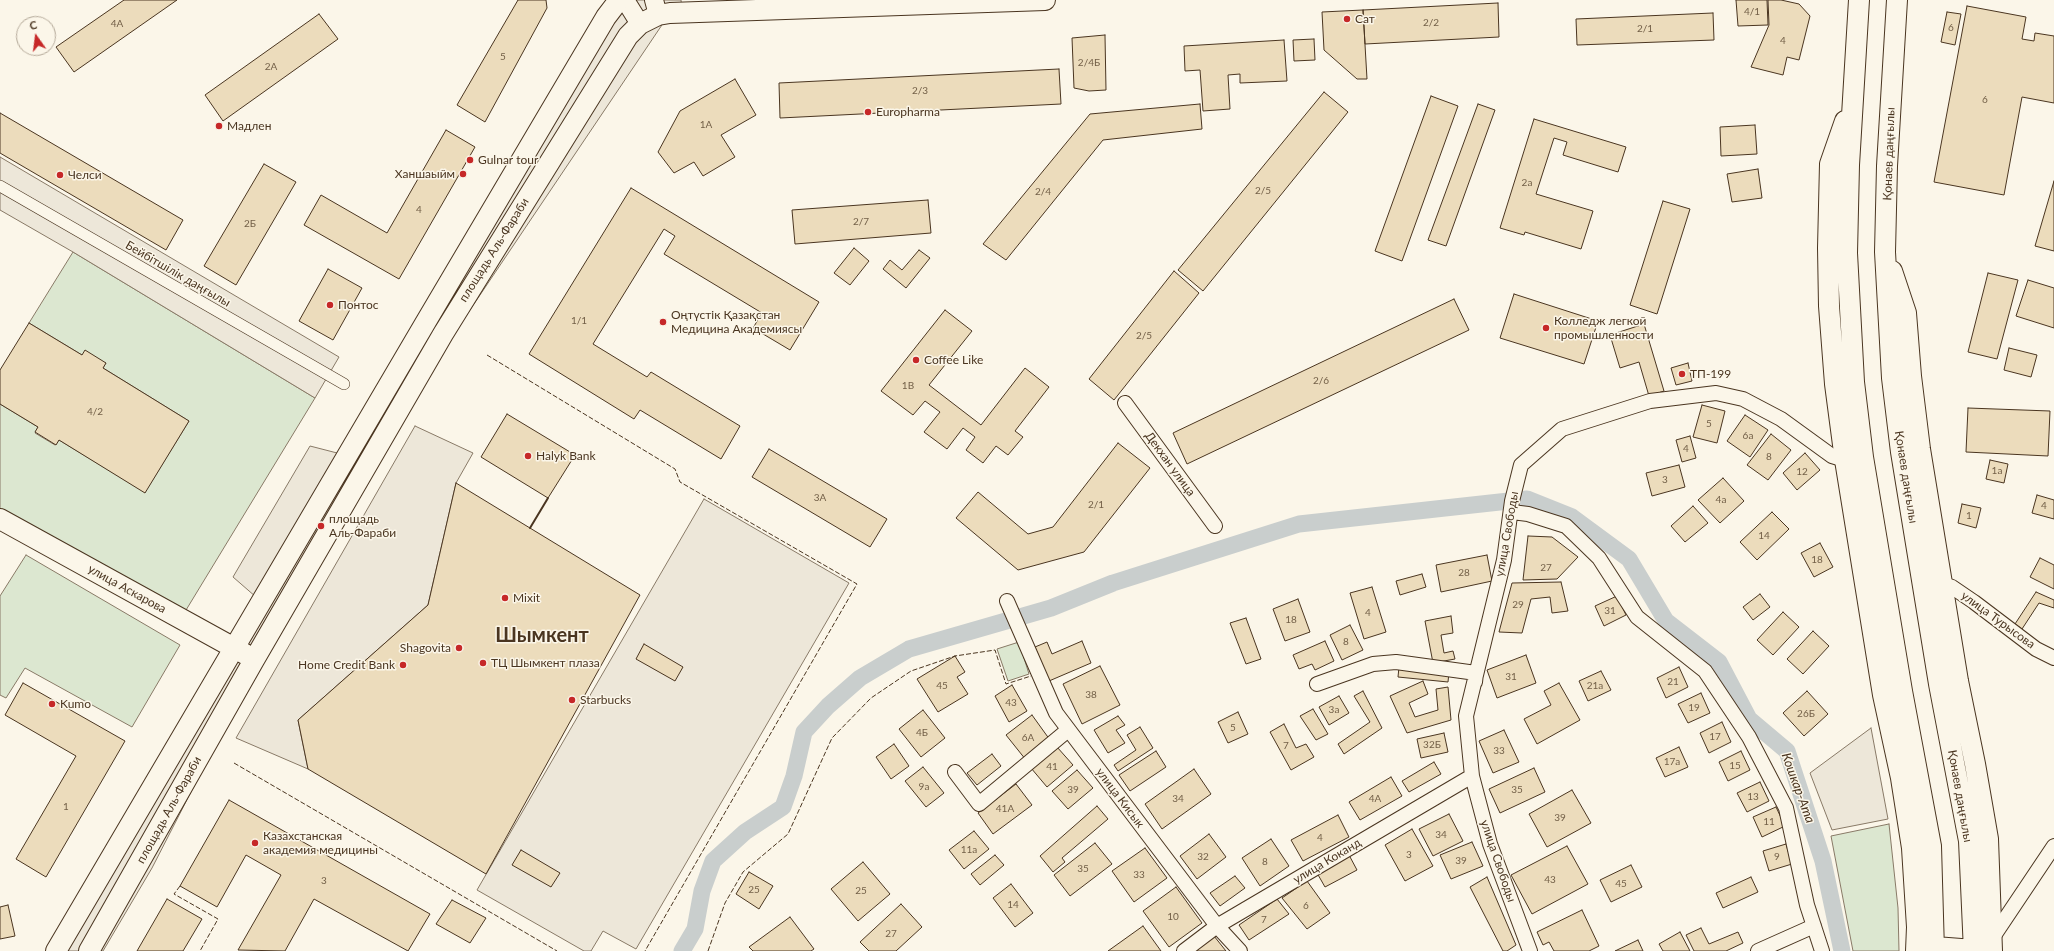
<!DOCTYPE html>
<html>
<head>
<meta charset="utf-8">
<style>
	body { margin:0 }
	#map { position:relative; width:2054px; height:951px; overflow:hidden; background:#fbf6e9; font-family:Lato,sans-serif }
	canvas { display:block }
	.north { position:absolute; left:16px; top:16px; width:40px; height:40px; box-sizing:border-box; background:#fbf6e9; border:1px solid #b4a999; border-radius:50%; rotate:346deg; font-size:11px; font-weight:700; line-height:16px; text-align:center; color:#4a3520 }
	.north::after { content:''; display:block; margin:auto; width:14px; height:18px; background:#c62828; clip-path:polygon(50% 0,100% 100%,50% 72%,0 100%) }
</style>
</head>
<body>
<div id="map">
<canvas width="2054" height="951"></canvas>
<div class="north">С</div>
</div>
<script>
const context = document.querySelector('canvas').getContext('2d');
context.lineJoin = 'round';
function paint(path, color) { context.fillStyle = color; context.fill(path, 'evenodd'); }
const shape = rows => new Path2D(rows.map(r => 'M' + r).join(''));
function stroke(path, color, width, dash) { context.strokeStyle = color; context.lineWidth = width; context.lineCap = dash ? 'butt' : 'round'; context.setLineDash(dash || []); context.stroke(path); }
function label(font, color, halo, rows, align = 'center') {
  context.font = font + ' Lato,sans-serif'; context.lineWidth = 3; context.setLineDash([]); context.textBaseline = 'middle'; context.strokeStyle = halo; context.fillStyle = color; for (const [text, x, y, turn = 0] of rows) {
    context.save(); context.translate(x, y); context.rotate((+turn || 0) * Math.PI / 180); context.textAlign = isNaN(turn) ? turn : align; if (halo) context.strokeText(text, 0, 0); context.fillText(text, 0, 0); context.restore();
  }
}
const green = shape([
	[73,252,315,398,183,615,0,509,0,404,38,427,35,433,55,445,59,440,145,492,189,421,103,368,106,363,82,355,29,323,73,252],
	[26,555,180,645,132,727,25,668,6,698,0,695,0,596,26,555],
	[1019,642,1029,674,1008,681,997,649,1019,642],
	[1889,824,1898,908,1899,951,1853,951,1831,836,1889,824]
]);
const parking = shape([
	[610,0,681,0,682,10,670,13,451,338,215,745,152,868,103,951,47,951,256,597,233,577,310,446,341,454,610,0],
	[0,157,339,357,315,398,73,252,0,210,0,157],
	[415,426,473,453,456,483,428,605,298,720,308,769,236,738,415,426],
	[704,499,849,583,636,949,603,931,591,951,584,951,477,890,704,499],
	[1871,728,1888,819,1832,830,1810,773,1871,728]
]);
const canal = shape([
	[682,951,695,929,702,891,713,861,745,832,783,807,794,776,804,732,828,706,860,678,909,649,1051,608,1113,583,1299,524,1527,499,1572,517,1629,559,1666,621,1719,662,1749,719,1787,751,1823,861,1842,951]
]);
const building = shape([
	[124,0,177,0,74,72,56,47,124,0],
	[518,0,546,0,547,8,485,122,457,105,518,0],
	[1736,0,1767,0,1768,25,1738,26,1736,0],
	[1768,0,1781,0,1799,4,1810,16,1799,60,1787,57,1783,75,1751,67,1769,25,1768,0],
	[1498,3,1499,37,1365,44,1363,10,1498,3],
	[1967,6,2026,17,2022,39,2034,41,2035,33,2054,36,2054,103,2022,97,2004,195,1934,182,1967,6],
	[1363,10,1367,79,1357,79,1324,50,1322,12,1363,10],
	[1947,12,1961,14,1955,45,1941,42,1947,12],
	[1713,13,1714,40,1577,45,1576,19,1713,13],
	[319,14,338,39,223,121,205,95,319,14],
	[1105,35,1106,90,1089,91,1074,88,1072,38,1105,35],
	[1314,39,1315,60,1294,61,1293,40,1314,39],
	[1284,40,1287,81,1240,83,1240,74,1228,75,1230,109,1203,111,1200,70,1185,71,1184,46,1284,40],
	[1059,69,1061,104,780,118,779,83,1059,69],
	[735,79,756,115,721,135,735,157,703,176,694,162,674,173,658,152,680,111,735,79],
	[1324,92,1348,112,1203,291,1178,270,1324,92],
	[1431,96,1458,106,1402,261,1375,251,1431,96],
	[1200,104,1202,129,1103,140,1006,260,983,244,1090,114,1200,104],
	[1478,104,1495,110,1446,246,1428,240,1478,104],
	[0,113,183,220,166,250,0,153,0,113],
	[1534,119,1626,147,1618,172,1563,155,1567,142,1554,138,1536,194,1593,211,1581,249,1525,232,1524,235,1500,228,1534,119],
	[1755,125,1757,154,1721,156,1720,127,1755,125],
	[446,130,475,147,399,279,304,225,321,195,387,233,446,130],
	[264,164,296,182,236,285,204,266,264,164],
	[1758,169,1762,198,1732,202,1727,174,1758,169],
	[2054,181,2054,251,2035,246,2054,181],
	[631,188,819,302,790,350,753,328,762,313,664,254,675,236,664,229,593,344,647,377,651,372,740,426,721,459,640,410,634,419,529,354,631,188],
	[928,200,931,233,795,244,792,210,928,200],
	[1663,201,1690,209,1657,314,1630,305,1663,201],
	[854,248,869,261,850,285,834,273,854,248],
	[919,250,930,258,906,288,883,269,890,260,902,270,919,250],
	[328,269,362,288,333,340,299,321,328,269],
	[1174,271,1199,293,1114,400,1089,379,1174,271],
	[1988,273,2018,280,1997,359,1968,352,1988,273],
	[2028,280,2054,288,2054,328,2016,316,2028,280],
	[1514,294,1598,321,1584,364,1500,338,1514,294],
	[1454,299,1469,330,1187,464,1173,433,1454,299],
	[945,310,972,331,929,385,981,425,1025,368,1049,387,1015,431,1023,437,1008,455,996,446,983,463,966,450,975,437,963,428,947,449,924,432,940,412,925,401,913,415,881,391,945,310],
	[29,323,82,355,85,350,106,363,103,368,189,421,145,493,59,440,56,445,35,432,38,427,0,404,0,370,29,323],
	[1644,324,1664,391,1649,396,1639,362,1620,368,1610,335,1644,324],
	[2009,348,2037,355,2031,377,2004,370,2009,348],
	[1688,363,1692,381,1676,385,1671,368,1688,363],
	[1702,405,1725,411,1717,443,1693,437,1702,405],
	[1968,408,2050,411,2048,456,1966,452,1968,408],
	[507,414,575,455,548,498,481,457,507,414],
	[1745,415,1768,430,1750,457,1727,441,1745,415],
	[1771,434,1791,450,1768,480,1747,465,1771,434],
	[1690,436,1696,458,1682,462,1676,440,1690,436],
	[1118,443,1150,468,1084,552,1018,570,956,518,978,492,1028,534,1053,527,1118,443],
	[769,449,887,519,870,547,752,477,769,449],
	[1805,453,1820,470,1797,490,1783,473,1805,453],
	[1990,460,2008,464,2004,483,1986,479,1990,460],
	[1679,465,1685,487,1652,496,1646,473,1679,465],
	[1723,478,1744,501,1720,523,1698,500,1723,478],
	[456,483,640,595,486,874,308,769,298,720,428,605,456,483],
	[2037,495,2054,500,2054,519,2032,513,2037,495],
	[1962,504,1981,508,1976,528,1958,523,1962,504],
	[1693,506,1708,523,1685,542,1671,526,1693,506],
	[1772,512,1789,529,1757,560,1740,542,1772,512],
	[1528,536,1552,537,1578,557,1557,579,1523,580,1528,536],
	[1820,543,1833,567,1814,577,1801,553,1820,543],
	[1487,555,1492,581,1441,592,1436,565,1487,555],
	[2040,558,2054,565,2054,589,2030,577,2040,558],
	[1422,574,1426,587,1400,595,1396,581,1422,574],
	[1561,582,1568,611,1552,613,1550,597,1531,599,1522,633,1499,632,1512,583,1561,582],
	[1372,587,1386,632,1364,639,1350,593,1372,587],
	[2036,592,2054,600,2054,608,2039,603,2022,629,2015,624,2036,592],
	[1760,594,1770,607,1753,620,1743,607,1760,594],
	[1617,596,1626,615,1604,626,1595,606,1617,596],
	[1298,599,1310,632,1285,641,1273,609,1298,599],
	[1783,612,1799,627,1773,655,1757,640,1783,612],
	[1451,616,1453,633,1441,635,1444,653,1453,651,1455,659,1433,663,1425,621,1451,616],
	[1246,618,1261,659,1246,664,1230,623,1246,618],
	[1350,625,1363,650,1342,660,1330,635,1350,625],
	[1813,631,1829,646,1803,674,1787,659,1813,631],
	[1082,641,1091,663,1049,681,1035,647,1047,642,1052,654,1082,641],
	[1325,641,1334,661,1315,670,1312,664,1299,669,1293,655,1325,641],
	[644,644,683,667,675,681,636,659,644,644],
	[1526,655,1536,683,1497,698,1487,670,1526,655],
	[955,656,965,672,957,677,968,694,938,712,917,679,955,656],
	[1100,666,1120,705,1082,724,1063,684,1100,666],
	[1399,667,1449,672,1448,682,1398,677,1399,667],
	[1679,667,1688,687,1666,698,1657,678,1679,667],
	[1601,671,1611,690,1588,701,1579,681,1601,671],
	[1423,681,1428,694,1409,703,1415,717,1438,710,1436,689,1448,687,1451,720,1407,733,1390,696,1423,681],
	[23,683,125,741,46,877,16,859,76,756,5,715,23,683],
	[1559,683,1580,720,1537,744,1524,719,1551,705,1544,691,1559,683],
	[1012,685,1027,711,1009,722,995,696,1012,685],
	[1363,691,1382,728,1344,754,1338,744,1370,722,1354,696,1363,691],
	[1807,691,1828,714,1804,736,1783,713,1807,691],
	[1701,693,1710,713,1688,723,1678,704,1701,693],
	[1339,696,1349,713,1329,725,1319,707,1339,696],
	[1313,709,1328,734,1316,740,1300,716,1313,709],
	[923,710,945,738,921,757,899,729,923,710],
	[1238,712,1248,734,1228,743,1218,722,1238,712],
	[1032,715,1050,740,1026,760,1006,735,1032,715],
	[1118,716,1125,725,1116,730,1125,743,1108,753,1094,730,1118,716],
	[1722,722,1731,742,1709,753,1700,733,1722,722],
	[1284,724,1296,748,1306,744,1314,757,1291,770,1270,732,1284,724],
	[1140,727,1153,748,1118,771,1114,765,1136,750,1127,735,1140,727],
	[1504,730,1519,762,1493,773,1479,741,1504,730],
	[1444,733,1448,752,1421,758,1417,739,1444,733],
	[894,744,909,766,891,779,876,757,894,744],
	[1057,747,1073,765,1047,787,1031,768,1057,747],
	[1679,747,1688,767,1665,777,1656,758,1679,747],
	[1156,751,1166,767,1130,791,1119,775,1156,751],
	[1741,751,1750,770,1728,781,1719,762,1741,751],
	[992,754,1001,766,977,785,967,773,992,754],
	[1434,762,1441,774,1409,792,1402,781,1434,762],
	[923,767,944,793,926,807,905,781,923,767],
	[1534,768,1545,792,1500,813,1489,789,1534,768],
	[1194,769,1211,794,1162,829,1145,804,1194,769],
	[1077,770,1093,788,1068,809,1052,791,1077,770],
	[1391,777,1402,796,1360,820,1349,802,1391,777],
	[1760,782,1769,801,1747,812,1737,793,1760,782],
	[1016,784,1032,805,993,834,978,813,1016,784],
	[1572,790,1591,823,1547,847,1529,814,1572,790],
	[229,800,430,914,408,951,314,899,285,951,238,950,281,875,246,855,217,907,180,886,229,800],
	[1097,806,1108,819,1062,858,1065,862,1053,872,1040,856,1097,806],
	[1776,807,1785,826,1762,837,1753,817,1776,807],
	[1449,814,1463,841,1433,856,1419,829,1449,814],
	[1338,815,1349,837,1303,861,1291,840,1338,815],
	[1412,829,1433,866,1405,881,1385,845,1412,829],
	[974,831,989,849,964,869,949,850,974,831],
	[1209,834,1226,857,1197,879,1180,856,1209,834],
	[1271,839,1289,866,1260,886,1242,858,1271,839],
	[1472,842,1483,866,1451,879,1440,855,1472,842],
	[1095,843,1112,864,1070,896,1054,875,1095,843],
	[1786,844,1792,864,1769,871,1763,851,1786,844],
	[1567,846,1588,884,1532,914,1511,875,1567,846],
	[1145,848,1167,878,1134,902,1112,871,1145,848],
	[521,850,560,873,551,887,512,865,521,850],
	[995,855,1004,865,980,885,971,874,995,855],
	[1349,855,1357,870,1325,887,1317,873,1349,855],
	[863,862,890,894,858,921,831,889,863,862],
	[1631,865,1642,887,1611,902,1600,880,1631,865],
	[749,872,773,886,759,909,736,894,749,872],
	[1235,876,1245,888,1220,906,1210,893,1235,876],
	[1487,877,1516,945,1507,951,1503,951,1470,887,1487,877],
	[1751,877,1758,892,1723,908,1716,893,1751,877],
	[1307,881,1330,913,1307,929,1282,898,1307,881],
	[1011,884,1033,913,1015,927,993,898,1011,884],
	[1176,887,1202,923,1169,947,1143,911,1176,887],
	[167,899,202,919,183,951,137,951,167,899],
	[1277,899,1289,914,1249,940,1239,925,1277,899],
	[452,900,486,918,470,943,436,924,452,900],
	[901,904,922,927,896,951,869,951,860,942,901,904],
	[8,905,15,936,0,939,0,907,8,905],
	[1582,910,1599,946,1589,951,1554,951,1549,942,1543,945,1537,932,1582,910],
	[790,917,814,949,811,951,753,951,749,947,790,917],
	[1143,926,1161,951,1108,951,1143,926],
	[1701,928,1709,944,1738,932,1743,943,1726,951,1694,951,1686,935,1701,928],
	[1680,932,1690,951,1663,951,1659,944,1680,932],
	[1214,936,1226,951,1196,951,1214,936],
	[1638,940,1643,951,1615,951,1638,940]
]);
const pedestrian = shape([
	[0,186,344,384]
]);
const minor = shape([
	[1125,403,1215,526],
	[1512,512,1528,514,1566,526,1599,558,1637,617,1705,671,1749,737,1786,808,1807,905,1822,951],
	[1943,584,1952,587,1974,602,2036,649,2054,658],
	[1007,601,1056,713,1217,926,1240,951],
	[1317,684,1373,664,1396,662,1476,673,1475,682],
	[955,772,979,804,1068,730],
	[1993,937,2054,846],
	[1184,951,1217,926,1472,776],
	[1530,951,1490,844,1472,776,1466,716,1504,560,1512,501,1521,465,1562,429,1650,401,1716,393,1743,399,1781,419,1832,456,1845,460],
	[1758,951,1814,926]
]);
const tertiary = shape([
	[625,0,640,24],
	[654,0,658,15]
]);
const secondary = shape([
	[1859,0,1849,165,1847,253,1854,382,1863,457,1902,691,1931,846,1934,951],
	[1897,0,1887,166,1885,252,1892,378,1901,452,1939,684,1969,841,1974,951],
	[1845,121,1830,164,1828,248,1829,306,1835,384,1845,460,1883,695,1901,778,1912,848,1917,927,1916,951],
	[1892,271,1906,313,1911,376,1920,449,1958,681,1975,764,1988,839,1992,951],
	[0,519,245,654],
	[1935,947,1974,950],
	[56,951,424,325,606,17,619,0],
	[89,951,254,660,443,334,628,36,640,24,658,15,670,13,1045,0]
]);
const fence = shape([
	[487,355,675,469,680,482,857,584,645,951],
	[234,763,557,951],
	[180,886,174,894,218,919,200,951],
	[708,951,725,903,743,872,788,834,832,738,871,698,911,671,955,656,995,650,1006,684,1031,676]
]);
const wall = shape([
	[530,528,548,498]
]);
const markers = [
	[1347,19,4,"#c62828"],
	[868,112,4,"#c62828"],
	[219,126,4,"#c62828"],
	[470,160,4,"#c62828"],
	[463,174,4,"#c62828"],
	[60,175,4,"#c62828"],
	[330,305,4,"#c62828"],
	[663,322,4,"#c62828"],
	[1546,328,4,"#c62828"],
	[916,360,4,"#c62828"],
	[1682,374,4,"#c62828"],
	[528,456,4,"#c62828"],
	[321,526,4,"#c62828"],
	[505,598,4,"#c62828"],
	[459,648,4,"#c62828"],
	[483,663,4,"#c62828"],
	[403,665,4,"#c62828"],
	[572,700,4,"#c62828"],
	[52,704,4,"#c62828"],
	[255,843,4,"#c62828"]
];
const numberNames = [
	["4/1",1752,12],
	["2/2",1431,23],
	["4А",117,24],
	["6",1951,28],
	["2/1",1645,29],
	["4",1783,41],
	["5",503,57],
	["2/4Б",1089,63],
	["2А",271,67],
	["2/3",920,91],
	["6",1985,100],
	["1А",706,125],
	["2а",1527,183],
	["2/5",1263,191],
	["2/4",1043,192],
	["4",419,210],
	["2/7",861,222],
	["2Б",250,224],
	["1/1",579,321],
	["2/5",1144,336],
	["2/6",1321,381],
	["1В",908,386],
	["4/2",95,412],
	["5",1709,424],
	["6а",1748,436],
	["4",1686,449],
	["8",1769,457],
	["1а",1997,471],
	["12",1802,472],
	["3",1665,480],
	["3А",820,498],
	["4а",1721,500],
	["2/1",1096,505],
	["4",2044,506],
	["1",1969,516],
	["14",1764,536],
	["18",1817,560],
	["27",1546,568],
	["28",1464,573],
	["29",1518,605],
	["31",1610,611],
	["4",1368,613],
	["18",1291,620],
	["8",1346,642],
	["31",1511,677],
	["21",1673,682],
	["45",942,686],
	["21а",1595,686],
	["38",1091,695],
	["43",1011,703],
	["19",1694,708],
	["3а",1334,710],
	["26Б",1806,714],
	["5",1233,728],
	["4Б",922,733],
	["17",1715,737],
	["6А",1028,738],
	["32Б",1432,745],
	["7",1286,746],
	["33",1499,751],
	["17а",1672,762],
	["15",1735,766],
	["41",1052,767],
	["9а",924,787],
	["39",1073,790],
	["35",1517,790],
	["13",1753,797],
	["34",1178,799],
	["4А",1375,799],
	["1",66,807],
	["41А",1005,809],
	["39",1560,818],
	["11",1769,822],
	["34",1441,835],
	["4",1320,838],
	["11а",969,850],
	["3",1409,855],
	["32",1203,857],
	["9",1777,857],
	["39",1461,861],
	["8",1265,862],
	["35",1083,869],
	["33",1139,875],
	["43",1550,880],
	["3",324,881],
	["45",1621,884],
	["25",754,890],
	["25",861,891],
	["14",1013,905],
	["6",1306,906],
	["10",1173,917],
	["7",1264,920],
	["27",891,934]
];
const poiNames = [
	["Сат",1355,19],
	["Europharma",876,112],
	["Мадлен",227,126],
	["Gulnar tour",478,160],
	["Ханшаыйм",455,174,"right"],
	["Челси",68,175],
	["Понтос",338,305],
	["Оңтүстік Қазақстан",671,315],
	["Медицина Академиясы",671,329],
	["Колледж легкой",1554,321],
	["промышленности",1554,335],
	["Coffee Like",924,360],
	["ТП-199",1690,374],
	["Halyk Bank",536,456],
	["площадь",329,519],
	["Аль-Фараби",329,533],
	["Mixit",513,598],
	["Shagovita",451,648,"right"],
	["ТЦ Шымкент плаза",491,663],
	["Home Credit Bank",395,665,"right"],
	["Starbucks",580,700],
	["Kumo",60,704],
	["Казахстанская",263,836],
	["академия медицины",263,850]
];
const streetNames = [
	["Қонаев даңғылы",1889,154,-88],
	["площадь Аль-Фараби",494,250,-58],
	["Бейбітшілік даңғылы",178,274,30],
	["Декхан улица",1170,464,54],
	["Қонаев даңғылы",1906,477,81],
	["улица Свободы",1507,534,-80],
	["улица Аскарова",127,589,29],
	["улица Турысова",1998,620,36],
	["Қонаев даңғылы",1960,796,80],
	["улица Кисык",1120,798,53],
	["площадь Аль-Фараби",169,810,-61],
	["улица Коканд",1327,861,-31],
	["улица Свободы",1498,861,71]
];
const waterNames = [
	["Кошкар-Ата",1798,788,70]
];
const townNames = [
	["Шымкент",542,636]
];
paint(green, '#dce7d0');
stroke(green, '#887966', 1);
paint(parking, '#ede7d9');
stroke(parking, '#887966', 1);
stroke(canal, '#c9cecd', 17);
paint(building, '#ecdcbc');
stroke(building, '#4a3520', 1);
stroke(pedestrian, '#4a3520', 12);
stroke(minor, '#4a3520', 16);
stroke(tertiary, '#4a3520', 20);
stroke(secondary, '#4a3520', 22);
stroke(pedestrian, '#fbf6e9', 11);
stroke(minor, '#fbf6e9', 14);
stroke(tertiary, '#fbf6e9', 18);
stroke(secondary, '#fbf6e9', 20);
stroke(fence, '#4a3520', 1, [5, 2]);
stroke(wall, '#4a3520', 2);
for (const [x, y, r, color] of markers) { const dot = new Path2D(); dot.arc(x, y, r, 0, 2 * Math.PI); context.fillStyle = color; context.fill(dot); stroke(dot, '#fbf6e9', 1.5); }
label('10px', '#725f47', null, numberNames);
label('12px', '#4a3520', '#fbf6e9', poiNames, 'left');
label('12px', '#4a3520', '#fbf6e9', streetNames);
label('italic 13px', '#4a3520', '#fbf6e9', waterNames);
label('bold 20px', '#4a3520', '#fbf6e9', townNames);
</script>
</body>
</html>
